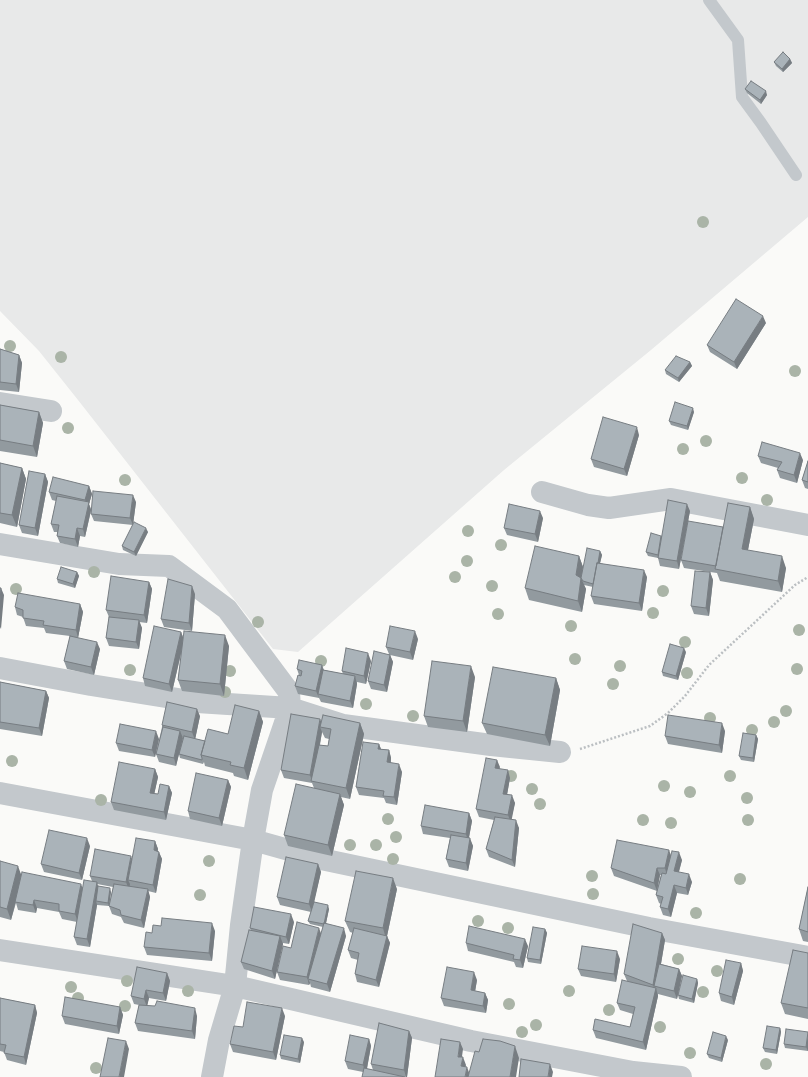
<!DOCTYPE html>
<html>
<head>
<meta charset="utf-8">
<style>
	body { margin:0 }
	canvas { display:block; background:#fafaf8 }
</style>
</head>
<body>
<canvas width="808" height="1077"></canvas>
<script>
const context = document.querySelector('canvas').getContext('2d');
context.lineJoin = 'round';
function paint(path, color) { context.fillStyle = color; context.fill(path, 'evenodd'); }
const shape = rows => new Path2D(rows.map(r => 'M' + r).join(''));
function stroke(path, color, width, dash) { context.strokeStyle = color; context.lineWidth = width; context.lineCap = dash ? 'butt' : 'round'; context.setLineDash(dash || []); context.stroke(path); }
const built = shape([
	[0,0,808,0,808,217,651,350,504,470,298,652,273,649,78,400,39,351,0,311]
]);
const path = shape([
	[580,749,650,726,668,713,685,696,709,665,795,585,808,577]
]);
const service = shape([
	[709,0,738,40,742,97,761,123,796,175]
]);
const minor = shape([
	[0,403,51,411],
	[542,492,588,505,609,508,671,499,808,525],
	[0,544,119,564,169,566,227,609,289,692,290,708,262,790,253,840,241,925,235,986,219,1040,212,1077],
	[0,668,91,685,197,702,290,708,343,725,491,745,560,752],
	[0,793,253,840,321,859,649,928,808,957],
	[0,950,235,986,471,1041,633,1072,681,1077]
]);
const trees = [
	[703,222],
	[10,346],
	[61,357],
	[795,371],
	[68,428],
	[706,441],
	[683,449],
	[742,478],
	[125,480],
	[767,500],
	[468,531],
	[501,545],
	[467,561],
	[94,572],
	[455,577],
	[492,586],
	[16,589],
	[663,591],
	[653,613],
	[498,614],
	[258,622],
	[571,626],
	[799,630],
	[685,642],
	[575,659],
	[321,661],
	[620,666],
	[797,669],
	[130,670],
	[230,671],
	[687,673],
	[613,684],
	[225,692],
	[366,704],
	[786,711],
	[413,716],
	[710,718],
	[774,722],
	[752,730],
	[12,761],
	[511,776],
	[730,776],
	[664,786],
	[532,789],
	[690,792],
	[747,798],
	[101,800],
	[540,804],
	[388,819],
	[643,820],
	[748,820],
	[671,823],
	[396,837],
	[350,845],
	[376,845],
	[393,859],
	[209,861],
	[592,876],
	[740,879],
	[593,894],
	[200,895],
	[696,913],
	[478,921],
	[508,928],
	[678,959],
	[717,971],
	[127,981],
	[71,987],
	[188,991],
	[569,991],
	[703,992],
	[78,998],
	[509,1004],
	[125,1006],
	[609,1010],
	[536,1025],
	[660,1027],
	[522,1032],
	[690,1053],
	[766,1064],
	[96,1068]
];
const wall = shape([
	[790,59,792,63,783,72,776,66,774,62],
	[745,89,767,95,761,104,747,93],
	[766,323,737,369,710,352,707,345],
	[0,349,19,355,22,363,19,392,0,390],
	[690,362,692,366,679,382,666,374,665,370],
	[0,405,39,412,43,423,37,457,0,451],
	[694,412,688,430,671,425,669,421],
	[639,435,627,476,594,467,591,459],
	[758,456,803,460,797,483,780,478,777,470,778,468,761,463],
	[808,461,808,489,805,488,802,480],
	[0,463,22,468,26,479,17,527,0,523],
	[45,474,48,482,38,536,22,533,19,525],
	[89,486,92,494,89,504,91,509,136,502,133,524,148,532,136,556,123,550,122,546,133,525,94,521,91,514,91,511,85,537,80,536,78,547,60,543,57,536,57,532,54,532,51,524,56,501,52,500,49,492],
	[750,507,754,519,748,550,786,568,782,592,720,581,717,573,710,572,713,580,709,616,694,614,691,606,710,572,684,568,681,560,723,527],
	[690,511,679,569,660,566,658,558,648,556,646,552,661,536],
	[543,518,538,542,507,535,504,528],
	[600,551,602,555,600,563,647,577,642,611,594,604,591,596,593,587,584,585,586,589,582,612,529,600,525,588,579,556,583,567],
	[77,572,79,576,75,588,58,583,57,579],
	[149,582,152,589,147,623,139,622,142,628,139,649,109,646,106,638,109,617,106,610],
	[195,594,192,631,164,627,161,619],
	[80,604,83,612,78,638,100,649,94,675,67,669,64,661,70,636,46,633,44,628,26,626,23,617,17,615,15,607],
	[181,632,183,637,229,646,224,696,182,691,178,680,182,650,172,692,145,686,143,678],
	[418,639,413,660,390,655,393,662,387,692,371,689,368,681,389,654,386,647],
	[686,652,678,680,663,676,662,672],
	[371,661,366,684,357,682,357,684,353,708,321,702,319,698,298,694,295,686,299,675,297,669,322,665,324,670,343,674,342,671],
	[475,677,467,732,428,727,424,716],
	[556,678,560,690,550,746,487,734,482,723],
	[0,682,46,691,49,698,42,736,0,729],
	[259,711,263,722,248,780,234,776,233,773,205,766,204,762,203,764,180,758,179,754,176,766,159,762,156,754,162,727,162,725,200,716,195,739,205,741,228,734],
	[182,737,183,737,179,754,183,738],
	[322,722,360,723,364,734,350,799,341,797,344,805,332,856,288,846,284,835,314,788,312,783,284,778,281,770],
	[322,732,325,738,329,739,328,746,320,745],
	[725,731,722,753,668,744,665,736],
	[756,735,758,739,754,762,741,760,739,756],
	[159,739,155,757,119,751,116,743],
	[379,744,381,749,389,750,391,758,391,763,402,772,397,805,386,803,384,798,359,795,356,787],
	[497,760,499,768,510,778,507,794,515,803,511,819,519,828,515,867,489,857,486,849,494,820,479,817,476,809],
	[155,769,158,777,154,794,158,794,169,786,172,793,166,820,114,810,111,802],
	[228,780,231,787,222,826,190,819,188,811],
	[469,813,472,821,469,838,473,846,468,871,449,867,446,859,450,838,423,834,421,826],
	[155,841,158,849,158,851,162,859,156,893,148,891,150,897,144,928,124,923,121,917,112,914,109,906,113,887,97,884,98,886,111,892,109,906,97,905,90,947,77,945,74,937,77,922,62,919,59,912,37,908,36,913,18,910,16,903,11,920,0,917,0,861,21,874,83,887,92,881,90,876,132,860],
	[90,846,82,880,44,872,41,864],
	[671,855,682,860,679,872,692,882,688,895,677,893,671,917,663,915,660,907,661,904,659,903,656,895,661,875,660,875,657,891,614,876,611,868],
	[318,864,321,872,313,905,329,909,326,923,346,936,330,992,311,987,310,983,309,985,280,980,277,972,291,948,321,934,323,927,310,924,308,921,311,912,280,905,277,897],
	[808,887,808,942,803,941,799,929],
	[397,889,387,936,390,943,379,987,357,982,355,974,358,960,351,958,348,950,353,933,350,932,345,921],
	[294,922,289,944,283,943,283,944,275,979,244,969,241,962,251,930,250,928],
	[545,929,547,933,541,964,528,962,527,958],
	[215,931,212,961,147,955,144,947,152,933],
	[662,933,665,940,661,964,679,969,682,976,677,999,658,994,658,996,646,1050,596,1038,593,1030,630,1027,633,1014,620,1010,617,1003,627,981,624,974],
	[466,943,528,946,523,968,516,967,514,962,468,951],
	[808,953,808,1019,785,1014,781,1003],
	[620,959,616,982,581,976,578,969],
	[741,963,743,971,734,1005,721,1001,719,993],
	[167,973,170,981,166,1001,149,998,147,1005,197,1016,195,1039,138,1031,135,1023,139,1005,134,1004,131,996],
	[697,979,698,983,694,1003,679,999,678,995],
	[477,980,475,991,485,993,488,1000,486,1013,444,1006,441,998],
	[0,998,35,1005,37,1013,26,1065,7,1060,4,1052,0,1051],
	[120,1007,123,1015,119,1034,65,1024,62,1016],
	[285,1016,276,1060,233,1052,230,1044,243,1027],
	[780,1028,781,1032,777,1054,765,1052,763,1048],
	[409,1031,412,1038,407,1077,363,1072,348,1069,345,1061,369,1039,371,1046,367,1069,373,1070,371,1064],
	[808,1032,808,1051,785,1048,784,1044],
	[728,1040,722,1062,709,1058,707,1054],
	[304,1042,300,1063,281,1059,280,1055]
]);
const shadedWall = shape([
	[790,59,792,63,783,72,782,69],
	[766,91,767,95,761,104,760,100],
	[763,316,766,323,737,369,734,362],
	[19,355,22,363,19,392,16,384],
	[690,362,692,366,679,382,678,378],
	[693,408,694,412,688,430,687,426],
	[39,412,43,423,37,457,33,446],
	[637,427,639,435,627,476,624,469],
	[800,453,803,460,797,483,794,475],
	[22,468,26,479,17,527,12,515],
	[45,474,48,482,38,536,35,528],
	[89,486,92,494,89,504,91,510,85,537,83,529,88,506,85,500],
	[133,495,136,502,133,525,130,518],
	[687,504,690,511,679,569,677,561],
	[750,507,754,519,746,560,742,549],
	[540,511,543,518,538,542,535,534],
	[77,528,80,536,78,547,75,539],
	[146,528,148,532,136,556,134,552],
	[600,551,602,555,594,588,593,584],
	[579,556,583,567,580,586,576,575],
	[782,556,786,568,782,592,778,581],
	[644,570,647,577,642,611,639,603],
	[77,572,79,576,75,588,73,584],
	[710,572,713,580,709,616,706,608],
	[581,578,586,589,582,612,578,601],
	[149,582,152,589,147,623,144,615],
	[192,586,195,594,192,631,189,623],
	[1,588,4,595,1,629,0,627,0,601],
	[80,604,83,612,78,638,76,630],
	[139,620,142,628,139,649,136,642],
	[415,631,418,639,413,660,410,652],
	[181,632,184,640,172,692,169,684],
	[225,635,229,646,224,696,220,684],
	[97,642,100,649,94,675,91,667],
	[684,648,686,652,678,680,676,676],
	[368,653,371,661,366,684,364,676],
	[390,655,393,662,387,692,384,685],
	[322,665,324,673,318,694,319,698,316,691],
	[471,666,475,677,467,732,463,721],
	[355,676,357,684,353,708,350,701],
	[556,678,560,690,550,746,545,735],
	[46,691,49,698,42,736,39,728],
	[197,709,200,716,195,740,192,732],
	[259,711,263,722,248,780,244,768],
	[320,719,323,726,320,727,322,732,313,781,312,781,310,775],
	[360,723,364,734,350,799,346,788],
	[722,723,725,731,722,753,719,745],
	[156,731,159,739,155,757,152,750],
	[180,731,183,738,176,766,174,758],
	[756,735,758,739,754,762,753,758],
	[379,744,382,752,378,749],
	[389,750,391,758,390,770,387,762],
	[497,760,500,767,498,775,495,768],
	[399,764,402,772,397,805,394,797],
	[155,769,158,777,153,800,150,793],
	[508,770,510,778,506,801,503,794],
	[228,780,231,787,222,826,219,818],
	[169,786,172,793,166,820,164,812],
	[340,794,344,805,332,856,328,845],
	[512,795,515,803,511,823,508,815],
	[469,813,472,821,468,842,466,834],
	[516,820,519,828,515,867,512,860],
	[87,838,90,846,82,880,79,873],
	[470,838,473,846,468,871,466,863],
	[155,841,158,849,156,858,154,850],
	[669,850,672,858,667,876,665,868],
	[159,852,162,859,156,893,153,885],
	[679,852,682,860,677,878,674,871],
	[131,856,134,864,128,880,130,884,129,890,126,882],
	[318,864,321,872,312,912,309,904],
	[18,866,22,877,11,920,7,909],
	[657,868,660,875,657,891,654,883],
	[689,874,692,882,688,895,686,888],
	[393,878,397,889,387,936,390,943,379,987,376,980,386,939,383,928],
	[97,882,99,890,96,901,97,905,90,947,87,939],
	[81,884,84,892,78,922,75,914],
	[674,885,677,893,671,917,668,909],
	[110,888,111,892,109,906,108,903],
	[148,889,150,897,144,928,141,920],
	[34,900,37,908,36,913,33,905],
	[328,905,329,909,325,928,324,924],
	[291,914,294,922,289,944,286,937],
	[212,923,215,931,212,961,209,953],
	[319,928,322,936,308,979,310,983,309,985,307,977],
	[344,928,346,936,330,992,327,984],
	[545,929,547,933,541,964,540,960],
	[662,933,665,940,657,987,654,986,655,990,656,988,658,996,646,1050,643,1042,655,990,653,985],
	[280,936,283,944,275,979,272,971],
	[525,939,528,946,523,968,520,960],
	[617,951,620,959,616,982,614,974],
	[741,963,743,971,734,1005,732,997],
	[679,969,682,976,677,999,674,991],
	[474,972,477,980,474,998,471,990],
	[167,973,170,981,166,1001,163,993],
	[697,979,698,983,694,1003,692,999],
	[146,990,149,998,147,1007,144,999],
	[485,993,488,1000,486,1013,483,1006],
	[35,1005,37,1013,26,1065,24,1057],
	[120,1007,123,1015,119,1034,117,1026],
	[195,1008,197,1016,195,1039,192,1031],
	[282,1008,285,1016,276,1060,273,1052],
	[780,1028,781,1032,777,1054,776,1050],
	[409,1031,412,1038,407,1077,406,1077,404,1070],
	[808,1035,808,1051,806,1047],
	[726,1036,728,1040,722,1062,721,1058],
	[302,1038,304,1042,300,1063,298,1059],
	[369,1039,371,1046,366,1073,363,1065],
	[126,1041,129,1049,124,1077,119,1077],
	[460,1042,463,1049,461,1064,458,1057],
	[515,1046,519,1058,516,1077,510,1077],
	[463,1057,466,1065,464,1074,461,1066],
	[550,1064,553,1072,552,1077,548,1077],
	[467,1067,470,1075,469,1077,465,1077]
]);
const building = shape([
	[783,52,790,59,782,69,774,62,783,52],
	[751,81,766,91,760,100,745,89,751,81],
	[736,299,763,316,734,362,707,345,736,299],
	[0,349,19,355,16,384,0,382,0,349],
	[676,356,690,362,678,378,665,370,676,356],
	[675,402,693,408,687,426,669,421,675,402],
	[0,405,39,412,33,446,0,440,0,405],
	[603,417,637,427,624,469,591,459,603,417],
	[762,442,800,453,794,475,777,470,782,462,758,456,762,442],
	[808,461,808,482,802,480,808,461],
	[0,463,22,468,12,515,0,513,0,463],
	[29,471,45,474,35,528,19,525,29,471],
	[53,477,89,486,85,500,49,492,53,477],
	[93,491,133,495,130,518,91,514,93,491],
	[57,496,89,502,83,529,77,528,75,539,57,536,59,525,51,524,57,496],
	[668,500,687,504,677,561,658,558,668,500],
	[728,503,750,507,742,549,782,556,778,581,715,569,728,503],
	[509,504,540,511,535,534,504,528,509,504],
	[688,521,723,527,716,566,681,560,688,521],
	[134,522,146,528,134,552,122,546,134,522],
	[651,533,661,536,658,555,646,552,651,533],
	[535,546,579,556,576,575,581,578,578,601,525,588,535,546],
	[587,548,600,551,598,563,597,563,593,584,583,581,581,578,587,548],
	[597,563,644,570,639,603,591,596,597,563],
	[61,567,77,572,73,584,57,579,61,567],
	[695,571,710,572,706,608,691,606,695,571],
	[111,576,149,582,144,615,106,610,111,576],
	[168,579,192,586,189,623,161,619,168,579],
	[0,588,1,588,0,601,0,588],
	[18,593,80,604,76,630,43,625,44,621,23,618,23,610,15,607,18,593],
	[109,617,139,620,136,642,106,638,109,617],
	[154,626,181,632,169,684,143,678,154,626],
	[390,626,415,631,410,652,386,647,390,626],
	[184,631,225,635,220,684,178,680,184,631],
	[70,636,97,642,91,667,64,661,70,636],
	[670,644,684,648,676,676,662,672,670,644],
	[346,648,368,653,364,676,342,671,346,648],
	[374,651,390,655,384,685,368,681,374,651],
	[299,660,322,665,316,691,295,686,298,675,301,676,302,671,297,669,299,660],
	[432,661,471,666,463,721,424,716,432,661],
	[493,667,556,678,545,735,482,723,493,667],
	[323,670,355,676,350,701,318,694,323,670],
	[0,682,46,691,39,728,0,722,0,682],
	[167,702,197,709,192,732,162,725,167,702],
	[235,705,259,711,244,768,230,765,231,762,201,755,208,729,228,734,235,705],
	[291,714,320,719,310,775,281,770,291,714],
	[323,715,360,723,346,788,311,781,319,745,328,746,331,729,320,727,323,715],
	[668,715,722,723,719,745,665,736,668,715],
	[120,724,156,731,152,750,116,743,120,724],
	[163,727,180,731,174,758,156,754,163,727],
	[743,733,756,735,753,758,739,756,743,733],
	[184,736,205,741,201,755,202,758,202,760,179,754,184,736],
	[363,742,379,744,378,749,389,750,387,762,399,764,394,797,383,796,384,791,356,787,363,742],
	[486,758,497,760,495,768,508,770,503,794,512,795,508,815,476,809,486,758],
	[119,762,155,769,150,793,158,794,160,784,169,786,164,812,111,802,119,762],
	[196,773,228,780,219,818,188,811,196,773],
	[296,784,340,794,328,845,284,835,296,784],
	[425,805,469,813,466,834,421,826,425,805],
	[495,817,516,820,512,860,486,849,495,817],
	[49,830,87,838,79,873,41,864,49,830],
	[451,835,470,838,466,863,446,859,451,835],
	[136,838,155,841,154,850,159,852,153,885,128,880,136,838],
	[617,840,669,850,665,868,657,868,654,883,611,868,617,840],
	[95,849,131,856,126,882,90,876,95,849],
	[672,851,679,852,674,871,689,874,686,888,674,885,668,909,660,907,663,897,656,895,662,873,666,874,672,851],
	[286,857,318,864,309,904,277,897,286,857],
	[0,861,18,866,7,909,0,907,0,861],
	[356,871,393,878,383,928,345,921,356,871],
	[22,872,81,884,75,914,59,911,59,904,34,900,33,905,15,902,22,872],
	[84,880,97,882,87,939,74,937,84,880],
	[114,884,148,889,141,920,121,915,120,910,109,906,114,884],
	[98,886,110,888,108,903,96,901,98,886],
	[808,887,808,932,799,929,808,887],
	[314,902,328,905,324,924,308,921,314,902],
	[254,907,291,914,286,937,250,928,254,907],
	[162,918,212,923,209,953,144,947,146,932,152,933,153,925,161,926,162,918],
	[297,922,319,928,307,977,277,972,283,946,291,948,297,922],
	[324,923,344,928,327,984,308,979,324,923],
	[633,924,662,933,653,985,624,974,633,924],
	[469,926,525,939,520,960,513,959,514,955,466,943,469,926],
	[533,927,545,929,540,960,527,958,533,927],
	[354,928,387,936,376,980,355,974,359,953,348,950,354,928],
	[249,930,280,936,272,971,241,962,249,930],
	[582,946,617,951,614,974,578,969,582,946],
	[793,950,808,953,808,1008,781,1003,793,950],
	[726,960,741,963,732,997,719,993,726,960],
	[659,964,679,969,674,991,654,986,659,964],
	[137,967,167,973,163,993,146,990,144,999,131,996,137,967],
	[447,967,474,972,471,990,485,993,483,1006,441,998,447,967],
	[683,975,697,979,692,999,678,995,683,975],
	[622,980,656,988,643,1042,593,1030,595,1019,630,1027,635,1007,617,1003,622,980],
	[65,997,120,1007,117,1026,62,1016,65,997],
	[0,998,35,1005,24,1057,4,1053,6,1045,0,1044,0,998],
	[157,1001,195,1008,192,1031,135,1023,139,1005,155,1006,157,1001],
	[247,1002,282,1008,273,1052,230,1044,234,1026,243,1027,247,1002],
	[379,1023,409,1031,404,1070,371,1064,379,1023],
	[767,1026,780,1028,776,1050,763,1048,767,1026],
	[786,1029,808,1032,806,1047,784,1044,786,1029],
	[713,1032,726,1036,721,1058,707,1054,713,1032],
	[284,1035,302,1038,298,1059,280,1055,284,1035],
	[350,1035,369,1039,363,1065,345,1061,350,1035],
	[108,1038,126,1041,119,1077,100,1077,108,1038],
	[441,1039,460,1042,458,1057,463,1057,461,1066,467,1067,465,1077,435,1077,441,1039],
	[483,1039,500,1041,515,1046,510,1077,468,1077,475,1051,479,1052,483,1039],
	[521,1059,550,1064,548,1077,519,1077,521,1059],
	[364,1068,405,1077,362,1077,364,1068]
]);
paint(built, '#e8e9e9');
stroke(path, '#bbbfc2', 2.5, [2, 2]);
stroke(service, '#c3c8cc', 12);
stroke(minor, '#c3c8cc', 22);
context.fillStyle = '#aab4a7';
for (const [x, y] of trees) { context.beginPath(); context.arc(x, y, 6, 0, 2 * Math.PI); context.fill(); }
paint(wall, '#929a9f');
paint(shadedWall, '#777d82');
paint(building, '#aab3b9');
stroke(building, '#777d82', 1);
</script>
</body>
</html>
